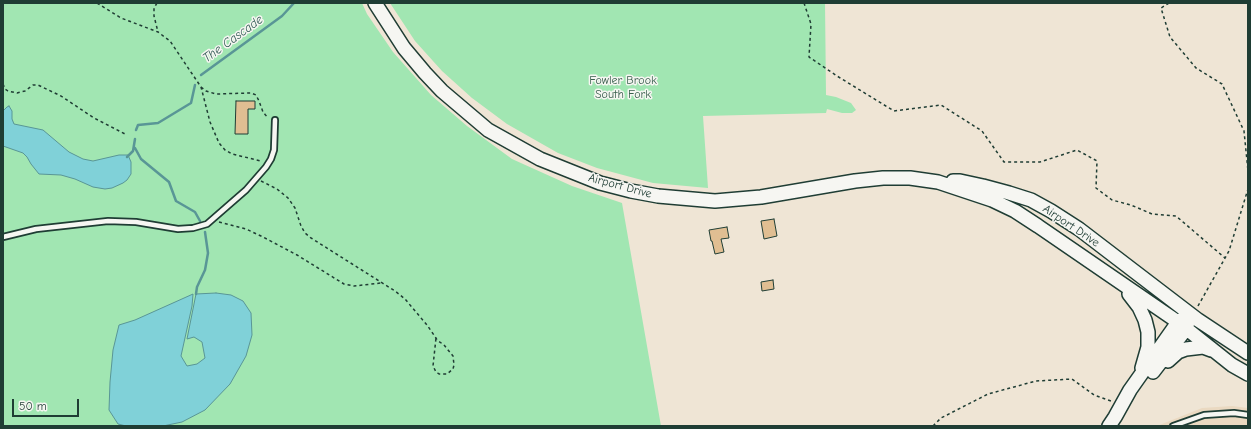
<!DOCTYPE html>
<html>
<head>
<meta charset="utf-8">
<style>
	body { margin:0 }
	#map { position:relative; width:1251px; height:429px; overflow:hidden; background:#efe5d5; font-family:"Comic Neue",sans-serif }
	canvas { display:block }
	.frame { position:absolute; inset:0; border:4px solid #1f3d34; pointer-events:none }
	.scale { position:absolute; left:12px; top:399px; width:67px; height:18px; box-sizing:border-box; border:2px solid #1f3d34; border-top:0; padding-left:5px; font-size:12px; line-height:14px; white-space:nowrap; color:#1f3d34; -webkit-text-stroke:3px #f6f6f2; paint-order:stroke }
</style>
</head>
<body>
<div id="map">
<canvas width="1251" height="429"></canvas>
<div class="frame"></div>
<div class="scale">50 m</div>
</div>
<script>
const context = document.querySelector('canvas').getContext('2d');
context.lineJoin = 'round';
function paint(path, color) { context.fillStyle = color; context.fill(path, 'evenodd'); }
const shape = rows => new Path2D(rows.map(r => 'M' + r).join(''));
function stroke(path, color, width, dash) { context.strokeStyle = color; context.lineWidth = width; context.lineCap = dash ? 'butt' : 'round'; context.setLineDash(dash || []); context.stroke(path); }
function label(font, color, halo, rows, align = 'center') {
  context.font = font + ' "Comic Neue",sans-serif'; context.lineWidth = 3; context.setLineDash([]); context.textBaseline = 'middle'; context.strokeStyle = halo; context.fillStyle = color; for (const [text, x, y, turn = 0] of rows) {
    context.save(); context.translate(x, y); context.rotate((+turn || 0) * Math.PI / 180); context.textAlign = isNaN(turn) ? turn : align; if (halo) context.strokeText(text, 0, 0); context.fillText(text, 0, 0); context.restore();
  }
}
const built = shape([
	[1232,406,1248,408,1248,426,1157,426,1202,408]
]);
const green = shape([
	[3,3,362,3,367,14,393,52,431,95,467,126,512,159,572,186,622,203,661,426,3,426],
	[390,3,825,3,826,95,836,97,851,103,856,110,852,113,842,113,827,109,826,113,703,116,708,188,653,183,597,168,558,153,507,124,472,98,442,71,415,41]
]);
const water = shape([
	[9,106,12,111,12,119,14,124,43,130,69,152,83,159,93,161,119,155,128,155,131,162,131,174,127,180,123,183,112,188,105,189,93,187,75,179,61,175,39,174,31,164,27,157,23,153,3,146,3,111,7,107,9,106],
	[216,293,231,295,243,301,251,313,252,335,246,356,230,384,205,410,182,422,163,426,126,426,118,424,109,410,110,382,113,350,119,325,135,320,193,294,192,306,181,356,187,366,197,364,205,358,202,342,194,337,187,339,196,294,216,293]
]);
const stream = shape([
	[201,75,282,16,294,3],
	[136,130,138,125,158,123,191,103,195,85],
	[135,148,141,159,169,182,176,201,195,212,200,221],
	[127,157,133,151,135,139],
	[196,294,197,287,205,270,208,253,205,232]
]);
const building = shape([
	[236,101,255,101,255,109,248,109,248,134,235,134,236,101],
	[774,219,777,236,764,239,761,221,774,219],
	[727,227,729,238,721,239,724,252,715,254,712,241,711,241,709,230,727,227],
	[773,280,774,289,762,291,761,282,773,280]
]);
const path = shape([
	[97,3,121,18,158,32,170,41,201,87,210,122,219,143,225,150,232,154,261,161],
	[157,3,154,8,154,16,158,32],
	[804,3,811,24,809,57,837,76,894,111,941,105,982,131,1004,162,1040,162,1077,150,1097,161,1096,188,1112,200,1131,205,1152,214,1176,216,1225,258],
	[1169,3,1161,8,1170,37,1196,68,1222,84,1244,131,1248,171],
	[3,84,5,89,8,91,17,93,25,91,33,85,38,85,61,96,94,118,127,135],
	[201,87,206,91,216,94,251,93,256,95,259,101,263,112,268,118],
	[261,181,277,189,288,198,295,208,301,226,305,233,311,238,395,291,405,299,427,325,436,338,437,340,444,345,453,356,454,365,453,369,447,374,439,374,436,372,433,366,436,338],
	[219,222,246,229,263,237,297,255,344,284,354,286,381,283],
	[1198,306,1229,251,1248,189],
	[933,426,941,418,988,394,1036,381,1072,379,1094,395,1111,401]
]);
const lane = shape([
	[3,237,36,229,108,221,136,222,178,229,193,228,207,224,246,190,266,167,271,159,274,150,275,120],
	[1173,426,1204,415,1234,413,1248,415]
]);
const secondary = shape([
	[375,3,404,48,425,73,442,91,488,130,540,159,600,183,631,191,658,196,715,201,761,197,855,181,883,178,910,178,938,182,992,200,1015,211,1038,226,1178,322,1232,365,1248,374],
	[953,181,960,181,983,186,1009,193,1031,200,1051,211,1079,229,1198,320,1248,353],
	[1129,294,1139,307,1145,320,1148,332,1148,347,1142,368],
	[1168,361,1178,352,1186,349,1203,347,1211,350],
	[1153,372,1186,329,1188,322],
	[1109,426,1115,417,1130,390,1178,322,1184,318]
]);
const parkNames = [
	["Fowler Brook",623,81],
	["South Fork",623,95]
];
const streetNames = [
	["Airport Drive",620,186,15],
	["Airport Drive",1071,226,34]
];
const waterNames = [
	["The Cascade",233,39,-36]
];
paint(built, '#ead9c1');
paint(green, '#a1e6b2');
paint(water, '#80d1d8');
stroke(water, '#599696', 1);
stroke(stream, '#599696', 2.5);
paint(building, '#e0be92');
stroke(building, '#1f3d34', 1);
stroke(lane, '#1f3d34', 8);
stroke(secondary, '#1f3d34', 16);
stroke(path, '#1f3d34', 1.5, [3, 3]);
stroke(lane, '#f6f6f2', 4.5);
stroke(secondary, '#f6f6f2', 13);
label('12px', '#395f4d', '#f6f6f2', parkNames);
label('12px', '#1f3d34', '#f6f6f2', streetNames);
label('italic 13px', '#325b55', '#f6f6f2', waterNames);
</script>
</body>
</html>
